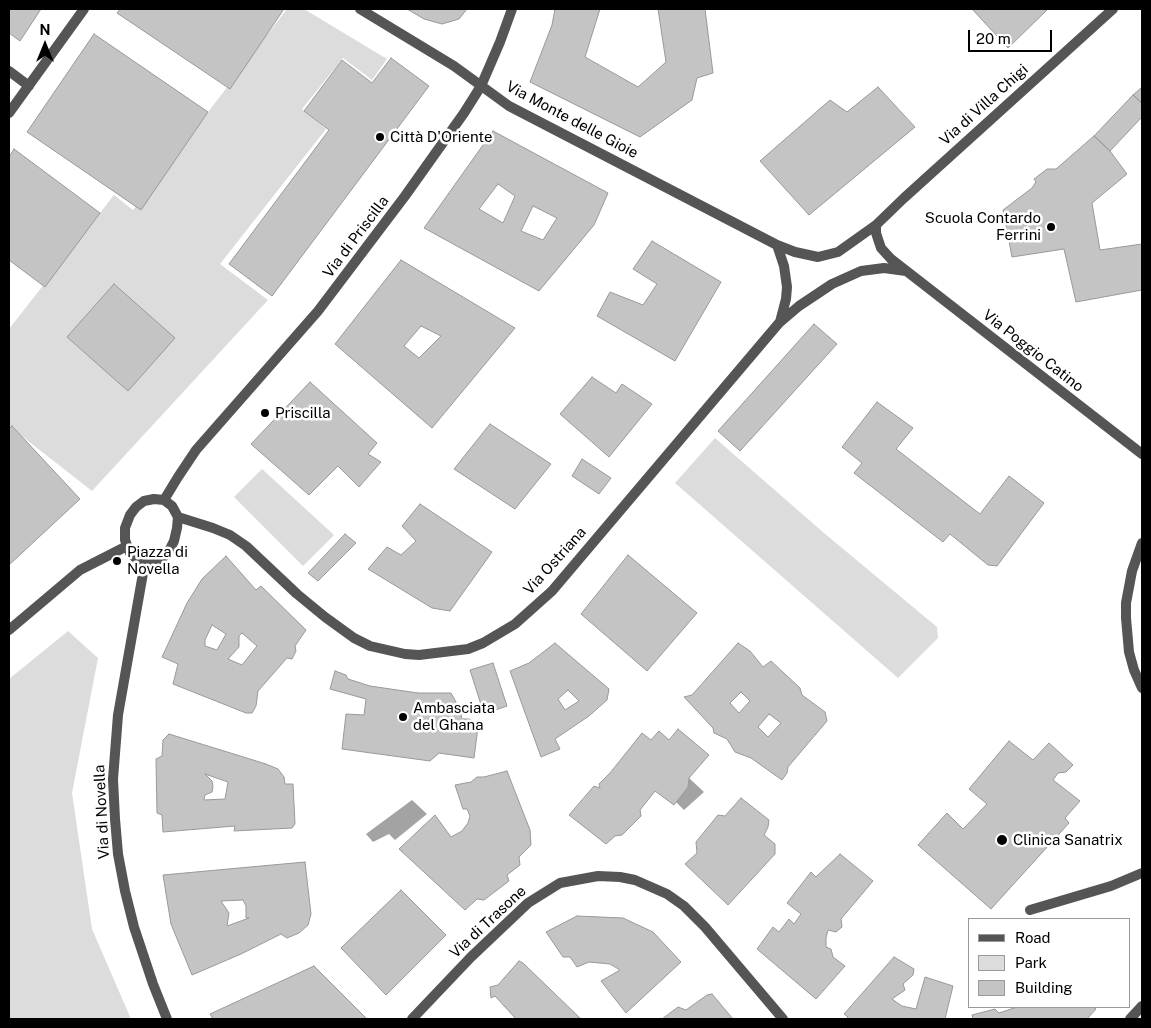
<!DOCTYPE html>
<html>
<head>
<meta charset="utf-8">
<style>
	body { margin:0 }
	#map { position:relative; width:1151px; height:1028px; overflow:hidden; background:#fff; font-family:"Public Sans",sans-serif }
	canvas { display:block }
	.frame { position:absolute; inset:0; border:10px solid #000; pointer-events:none }
	.legend { position:absolute; left:968px; top:918px; width:162px; height:90px; box-sizing:border-box; background:#fff; border:1px solid #999; margin:0; padding:6px 9px; list-style:none; font-size:15px; color:#000 }
	.legend li { display:flex; align-items:center; gap:10px; height:25px }
	.legend b { width:25px; border:1px solid #999 }
	.north { position:absolute; left:20px; top:20px; width:50px; height:50px; -webkit-text-stroke:4px #fff; paint-order:stroke; rotate:0deg; font-size:14px; font-weight:700; line-height:20px; text-align:center; color:#000 }
	.north::after { content:''; display:block; margin:auto; width:18px; height:22px; background:#000; clip-path:polygon(50% 0,100% 100%,50% 72%,0 100%) }
	.scale { position:absolute; left:968px; top:30px; width:84px; height:22px; box-sizing:border-box; border:2px solid #000; border-top:0; padding-left:6px; font-size:15px; line-height:18px; white-space:nowrap; color:#000; -webkit-text-stroke:4px #fff; paint-order:stroke }
</style>
</head>
<body>
<div id="map">
<canvas width="1151" height="1028"></canvas>
<div class="frame"></div>
<ul class="legend">
<li><b style="height:6px;background:#555"></b>Road</li>
<li><b style="height:14px;background:#dcdcdc"></b>Park</li>
<li><b style="height:14px;background:#c4c4c4"></b>Building</li>
</ul>
<div class="north">N</div>
<div class="scale">20 m</div>
</div>
<script>
const context = document.querySelector('canvas').getContext('2d');
context.lineJoin = 'round';
function paint(path, color) { context.fillStyle = color; context.fill(path, 'evenodd'); }
const shape = rows => new Path2D(rows.map(r => 'M' + r).join(''));
function stroke(path, color, width, dash) { context.strokeStyle = color; context.lineWidth = width; context.lineCap = dash ? 'butt' : 'round'; context.setLineDash(dash || []); context.stroke(path); }
function label(font, color, halo, rows, align = 'center') {
  context.font = font + ' "Public Sans",sans-serif'; context.lineWidth = 5; context.setLineDash([]); context.textBaseline = 'middle'; context.strokeStyle = halo; context.fillStyle = color; for (const [text, x, y, turn = 0] of rows) {
    context.save(); context.translate(x, y); context.rotate((+turn || 0) * Math.PI / 180); context.textAlign = isNaN(turn) ? turn : align; if (halo) context.strokeText(text, 0, 0); context.fillText(text, 0, 0); context.restore();
  }
}
const green = shape([
	[287,9,304,9,387,59,372,80,343,58,302,109,326,129,220,264,268,300,92,491,9,426,9,329,114,195,133,210],
	[715,438,824,533,937,627,938,638,898,678,675,483],
	[262,469,334,535,303,566,234,497],
	[68,631,98,658,72,793,92,929,131,1019,9,1019,9,679]
]);
const water = shape([
	[689,778,704,792,684,810,676,802,688,787],
	[412,800,427,814,395,840,389,834,373,842,366,834]
]);
const building = shape([
	[9,9,41,9,20,41,9,33,9,9],
	[120,9,284,9,230,89,117,13,120,9],
	[407,9,467,9,459,19,442,24,424,19,407,9],
	[555,9,600,9,585,57,638,87,666,62,658,9,705,9,713,73,697,78,692,100,640,137,530,82,552,25,555,9],
	[972,9,1048,9,1008,48,972,9],
	[94,34,208,112,141,210,27,132,94,34],
	[391,58,429,86,272,296,229,264,329,130,304,111,342,60,372,83,391,58],
	[878,87,915,127,809,215,760,161,830,100,847,112,878,87],
	[1142,87,1142,103,1133,95,1142,87],
	[1133,95,1142,103,1142,117,1110,151,1094,136,1133,95],
	[493,131,608,193,594,225,539,291,424,228,493,131],
	[498,184,515,196,503,223,479,209,498,184],
	[533,206,557,218,543,240,521,231,533,206],
	[1094,136,1110,151,1127,174,1092,203,1100,250,1142,244,1142,290,1076,302,1064,249,1012,257,1003,210,1032,188,1036,182,1034,179,1047,169,1056,169,1094,136],
	[14,149,100,213,45,287,9,260,9,157,14,149],
	[652,241,721,282,675,361,597,316,610,292,643,305,657,284,633,269,652,241],
	[401,260,515,328,432,428,335,344,401,260],
	[421,326,441,336,419,358,404,346,421,326],
	[114,284,175,338,128,391,67,337,114,284],
	[814,324,837,344,740,451,718,431,814,324],
	[592,377,616,393,622,384,652,404,609,457,560,414,592,377],
	[310,382,377,443,368,454,381,462,359,487,338,466,309,495,251,444,310,382],
	[877,402,913,428,896,449,980,514,1009,476,1044,503,997,566,988,565,950,534,943,542,854,473,862,463,842,447,877,402],
	[490,424,551,464,515,509,454,469,490,424],
	[12,426,80,499,9,565,9,429,12,426],
	[582,459,611,478,599,494,572,476,582,459],
	[420,504,492,552,450,611,432,608,368,569,387,547,401,555,416,541,402,526,420,504],
	[345,534,356,543,318,581,308,573,345,534],
	[628,555,697,613,647,671,581,614,628,555],
	[226,556,256,590,261,586,306,630,295,646,296,651,292,659,287,658,258,691,256,706,252,713,246,713,173,684,178,664,162,657,187,603,202,579,226,556],
	[212,625,226,634,217,650,205,646,205,640,212,625],
	[242,633,257,646,242,665,228,659,239,647,239,636,242,633],
	[555,643,609,689,607,700,589,716,555,739,560,749,541,757,510,671,529,663,555,643],
	[568,690,579,701,565,710,558,699,568,690],
	[738,643,750,651,763,667,771,661,800,688,802,695,825,712,827,721,788,767,787,773,782,780,751,758,735,752,727,739,714,733,713,728,684,697,692,695,738,643],
	[741,692,750,701,739,713,730,703,741,692],
	[769,714,781,723,768,737,758,727,769,714],
	[493,663,507,706,484,714,470,670,493,663],
	[335,671,346,675,348,679,370,686,418,693,451,693,456,702,456,714,461,714,462,719,469,719,475,722,478,727,474,758,439,753,430,761,342,749,346,714,364,715,366,699,330,689,335,671],
	[678,729,709,755,689,778,688,787,674,805,655,791,640,810,641,816,622,835,615,836,606,844,569,815,594,786,600,788,599,784,610,773,642,733,651,740,659,731,669,740,678,729],
	[169,734,266,764,278,769,284,777,285,784,293,784,295,824,292,828,234,831,235,826,163,832,162,815,157,813,156,759,162,756,163,740,169,734],
	[205,774,228,782,225,799,204,800,205,795,212,792,213,787,212,781,205,774],
	[1009,741,1033,760,1049,743,1073,765,1066,772,1058,773,1053,780,1080,801,1065,818,1069,823,991,909,918,845,947,813,963,829,987,804,969,789,1009,741],
	[507,771,530,830,531,845,519,857,520,865,507,875,509,881,484,900,477,899,465,910,399,849,435,815,451,837,462,831,468,823,470,816,467,809,463,809,455,785,471,782,477,777,484,777,507,771],
	[741,798,769,820,768,827,764,835,775,844,775,854,728,905,685,864,697,853,696,842,718,815,725,816,741,798],
	[840,854,873,881,841,919,842,927,836,932,828,930,826,938,826,947,831,949,833,957,845,966,816,999,757,949,773,927,779,932,789,919,794,924,801,914,787,903,811,872,816,877,840,854],
	[305,862,311,914,308,925,299,933,287,938,281,934,241,954,192,975,171,924,163,875,305,862],
	[243,900,246,906,246,918,249,918,227,926,229,913,221,901,243,900],
	[401,890,446,935,386,995,341,948,401,890],
	[577,916,623,918,653,932,681,962,626,1013,601,981,620,970,610,964,589,962,577,967,570,957,563,957,546,932,577,916],
	[894,957,914,969,913,975,903,984,905,990,892,999,902,1006,916,1009,925,977,953,986,945,1019,846,1019,848,1017,844,1014,894,957],
	[519,961,523,963,581,1019,516,1019,495,996,491,998,490,987,498,985,519,961],
	[314,966,367,1019,213,1019,210,1014,314,966],
	[712,994,733,1019,662,1019,678,1007,686,1010,707,995,712,994],
	[1017,1007,1093,1007,1096,1009,1087,1019,973,1019,972,1015,995,1009,999,1013,1017,1007]
]);
const lane = shape([
	[1030,910,1111,886,1142,873]
]);
const street = shape([
	[360,9,454,66,509,106,777,245,795,252,818,257,838,252,876,225,904,198,1113,9],
	[9,71,29,86],
	[9,113,84,9],
	[876,225,876,233,881,248,891,259,1142,454],
	[777,245,784,266,787,287,786,299,780,322],
	[154,499,164,500,172,506,178,517,177,528,174,541,168,553,161,559,145,562,137,559,130,553,125,540,125,528,130,515,136,507,144,501,154,499],
	[164,500,178,477,196,450,318,311,405,196,464,113,481,86,500,42,512,9],
	[178,517,213,528,230,535,246,546,297,594,325,617,354,638,370,646,405,654,419,655,468,649,483,643,515,624,552,591,779,323,799,306,832,284,861,271,884,268,906,271],
	[1142,543,1132,571,1126,603,1126,618,1129,652,1134,670,1142,688],
	[145,562,118,715,113,779,115,819,118,854,125,891,134,927,153,984,167,1019],
	[9,630,80,570,127,546],
	[412,1019,471,957,528,903,560,883,598,876,620,877,635,880,667,894,684,906,705,927,783,1019],
	[1130,1019,1142,1006]
]);
const markers = [
	[380,137,5,"#000"],
	[1051,227,5,"#000"],
	[265,413,5,"#000"],
	[117,561,5,"#000"],
	[403,717,5,"#000"],
	[1002,840,6,"#000"]
];
const streetNames = [
	["Via di Villa Chigi",984,105,-42],
	["Via Monte delle Gioie",572,120,28],
	["Via di Priscilla",356,237,-53],
	["Via Poggio Catino",1033,351,38],
	["Via Ostriana",555,561,-48],
	["Via di Novella",102,812,-93],
	["Via di Trasone",488,922,-43]
];
const poiNames = [
	["Città D'Oriente",390,137],
	["Scuola Contardo",1041,218,"right"],
	["Ferrini",1041,235,"right"],
	["Priscilla",275,413],
	["Piazza di",127,552],
	["Novella",127,569],
	["Ambasciata",413,708],
	["del Ghana",413,725],
	["Clinica Sanatrix",1013,840]
];
paint(green, '#dcdcdc');
paint(water, '#a3a3a3');
paint(building, '#c4c4c4');
stroke(building, '#999', 1);
stroke(lane, '#555', 10);
stroke(street, '#555', 10);
for (const [x, y, r, color] of markers) { const dot = new Path2D(); dot.arc(x, y, r, 0, 2 * Math.PI); context.fillStyle = color; context.fill(dot); stroke(dot, '#fff', 2); }
label('15px', '#000', '#fff', streetNames);
label('15px', '#000', '#fff', poiNames, 'left');
</script>
</body>
</html>
